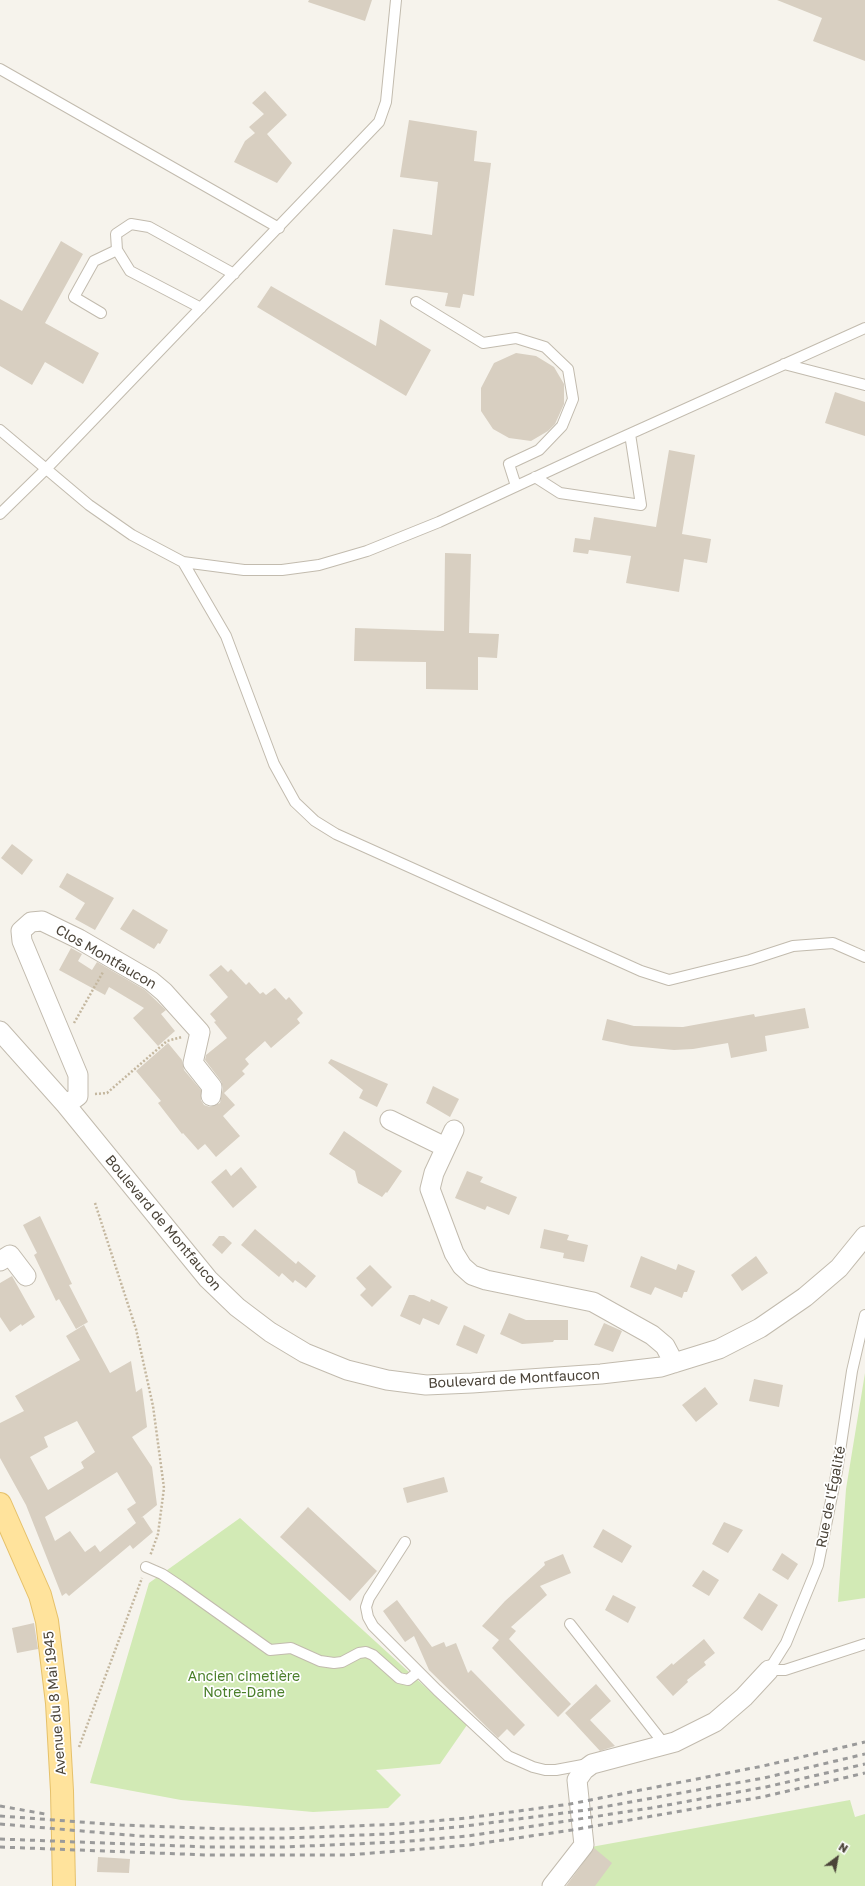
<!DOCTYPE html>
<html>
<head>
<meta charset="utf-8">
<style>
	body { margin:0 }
	#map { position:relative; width:865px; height:1886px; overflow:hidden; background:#f6f3ec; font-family:"Golos Text",sans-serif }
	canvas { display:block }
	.north { position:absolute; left:817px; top:1838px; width:40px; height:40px; -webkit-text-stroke:3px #fff; paint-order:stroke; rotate:32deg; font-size:11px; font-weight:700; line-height:16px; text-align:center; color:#4b4439 }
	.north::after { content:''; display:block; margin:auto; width:14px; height:18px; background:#4b4439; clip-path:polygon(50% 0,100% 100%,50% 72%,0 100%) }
</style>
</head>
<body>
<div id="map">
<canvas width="865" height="1886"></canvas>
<div class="north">N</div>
</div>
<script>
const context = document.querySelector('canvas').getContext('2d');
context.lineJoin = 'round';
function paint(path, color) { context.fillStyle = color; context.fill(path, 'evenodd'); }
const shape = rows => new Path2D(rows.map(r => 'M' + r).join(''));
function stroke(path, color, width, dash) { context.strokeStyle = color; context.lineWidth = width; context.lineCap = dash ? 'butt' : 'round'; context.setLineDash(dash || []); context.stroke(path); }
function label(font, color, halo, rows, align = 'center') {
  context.font = font + ' "Golos Text",sans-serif'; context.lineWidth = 3.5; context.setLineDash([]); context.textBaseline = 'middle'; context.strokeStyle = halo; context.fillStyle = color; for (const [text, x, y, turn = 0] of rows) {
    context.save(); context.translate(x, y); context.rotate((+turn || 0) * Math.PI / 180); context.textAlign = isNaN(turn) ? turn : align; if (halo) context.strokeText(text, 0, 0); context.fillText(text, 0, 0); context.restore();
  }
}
const green = shape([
	[865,1373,865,1598,838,1602,846,1489],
	[240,1518,467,1725,440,1764,376,1770,401,1795,388,1808,313,1812,181,1800,90,1783,149,1583],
	[850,1800,855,1817,865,1814,865,1886,591,1886,598,1871,581,1861,591,1847]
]);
const building = shape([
	[309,0,372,0,365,21,308,2],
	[777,0,865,0,865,61,813,41,822,18],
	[265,91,287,115,267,134,292,163,277,183,234,162,245,141,255,133,249,127,264,114,252,103],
	[409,120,477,131,474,161,491,163,474,296,463,294,460,308,445,306,448,293,385,285,393,229,432,235,438,182,400,177],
	[61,241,83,254,45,323,99,353,83,384,45,362,32,385,0,366,0,299,22,311],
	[271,286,376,346,380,319,431,350,406,396,257,307],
	[516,353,536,356,554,367,564,384,564,404,555,424,548,431,531,441,509,438,493,429,481,411,481,388,494,363],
	[835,392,865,402,865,436,825,423],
	[669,450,695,455,682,534,711,539,707,563,684,559,679,592,626,583,631,556,589,550,588,554,573,552,575,538,590,540,594,517,656,527],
	[445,553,471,554,469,633,499,634,497,658,478,657,478,690,426,689,426,662,354,661,355,628,444,631],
	[12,844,33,860,22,875,1,858],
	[67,873,114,898,95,930,75,919,85,903,59,887],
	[133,909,168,930,160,944,158,943,154,949,120,929],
	[71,948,82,954,78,961,92,970,97,962,145,990,166,1010,161,1014,175,1031,158,1046,133,1018,144,1008,109,987,105,995,59,970],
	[221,965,228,972,231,969,246,985,249,982,260,994,263,992,266,995,275,988,286,1000,289,997,303,1013,297,1019,300,1023,271,1048,265,1041,245,1059,249,1064,242,1071,245,1074,224,1093,235,1105,223,1116,240,1136,216,1157,205,1144,198,1150,183,1133,182,1134,158,1103,161,1101,136,1071,168,1043,182,1060,184,1070,201,1090,201,1100,204,1105,210,1107,220,1103,223,1088,221,1081,205,1060,206,1055,227,1038,214,1022,216,1021,210,1014,228,997,209,975],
	[805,1008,809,1028,765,1036,767,1051,731,1058,728,1043,693,1049,674,1050,631,1046,602,1040,607,1019,634,1026,683,1027,754,1014,755,1017],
	[331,1059,388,1084,377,1107,359,1098,363,1090,328,1063],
	[433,1086,459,1099,450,1117,426,1103],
	[344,1131,402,1171,387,1193,386,1192,382,1197,358,1183,355,1171,329,1154],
	[241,1167,257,1187,233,1208,211,1182,226,1169,231,1176],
	[467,1171,483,1177,480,1182,517,1197,509,1215,487,1206,485,1210,455,1198],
	[40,1216,72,1284,69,1285,88,1322,76,1329,59,1299,56,1301,34,1255,37,1253,23,1225],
	[255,1229,296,1264,298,1261,316,1276,306,1288,295,1280,293,1283,282,1273,279,1277,241,1245],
	[544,1229,569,1235,567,1240,588,1245,584,1262,563,1258,564,1253,540,1248],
	[219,1236,224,1236,232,1243,222,1254,212,1245],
	[641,1256,676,1270,678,1264,695,1271,687,1292,684,1292,682,1298,655,1287,651,1295,630,1287],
	[756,1256,768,1273,742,1291,731,1275],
	[370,1265,392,1287,372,1307,360,1295,366,1289,356,1278],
	[12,1276,35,1317,22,1326,21,1324,10,1332,0,1317,0,1283],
	[409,1295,414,1295,430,1302,431,1299,448,1307,439,1325,423,1318,420,1325,400,1316],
	[509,1313,526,1320,568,1320,568,1340,554,1340,553,1342,522,1344,500,1334],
	[604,1323,622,1331,613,1352,594,1345],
	[84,1325,110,1373,131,1361,136,1392,142,1388,147,1427,132,1437,152,1467,157,1505,141,1518,143,1517,153,1532,133,1549,130,1545,69,1596,66,1593,62,1596,26,1505,0,1458,0,1423,24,1411,15,1396,80,1360,66,1336],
	[77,1421,95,1452,81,1462,84,1468,48,1490,30,1457,48,1447,44,1437],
	[117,1472,136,1503,127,1509,136,1523,100,1552,95,1545,85,1552,70,1531,55,1541,45,1517],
	[464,1325,485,1335,477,1354,456,1345],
	[754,1379,783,1385,779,1407,749,1401],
	[705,1387,718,1404,696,1422,682,1405],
	[444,1477,448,1492,407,1503,403,1488],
	[308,1507,377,1571,350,1601,280,1537],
	[724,1522,743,1530,728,1553,712,1544],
	[603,1529,632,1546,622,1563,593,1547],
	[782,1553,798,1564,788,1580,772,1570],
	[563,1554,571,1573,540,1586,547,1595,511,1627,516,1631,509,1639,571,1704,558,1717,492,1648,499,1640,482,1626,505,1601,545,1565,544,1562],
	[703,1570,719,1580,709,1596,692,1586],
	[759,1593,778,1605,762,1631,743,1618],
	[613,1595,636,1607,628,1623,605,1610],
	[397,1600,432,1647,444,1642,446,1647,456,1643,468,1673,471,1670,525,1725,514,1736,507,1729,498,1738,429,1670,414,1636,405,1642,383,1611],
	[34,1623,38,1649,17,1653,12,1628],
	[704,1639,715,1653,704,1662,706,1665,687,1680,688,1682,673,1696,656,1677,672,1663,673,1665],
	[596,1684,611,1701,590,1720,615,1746,600,1751,565,1713],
	[594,1848,612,1863,595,1886,566,1886],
	[98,1857,130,1859,129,1873,97,1872]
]);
const path = shape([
	[74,1023,103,972],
	[95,1094,107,1093,167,1041,182,1037],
	[95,1203,136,1329,153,1406,164,1488,158,1534,150,1556],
	[79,1747,142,1578]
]);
const lane = shape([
	[0,69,279,228],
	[416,302,483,343,516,338,545,347,568,369,573,399,562,426,539,450,509,464,516,486],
	[201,308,130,271,117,250,116,234,131,224,149,227,234,274],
	[101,313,74,297,94,261,117,250],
	[784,364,865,385],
	[0,430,89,505,132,535,183,562,244,570,282,570,319,565,367,551,439,522,592,451,865,328],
	[535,477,560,493,641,505,630,434],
	[0,514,46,469,379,122,386,102,396,0],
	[183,562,226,636,274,764,295,802,315,821,336,834,641,971,669,980,750,960,793,946,833,943,865,957],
	[405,1542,369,1598,366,1607,368,1617,373,1626,437,1690,508,1756,533,1767,545,1770,556,1770,588,1764],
	[146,1567,162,1574,180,1586,270,1650,291,1648,320,1661,334,1663,342,1662,359,1653,366,1652,373,1655,399,1678,408,1680,418,1672],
	[570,1624,665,1745],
	[769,1670,786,1643,818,1565,837,1471,852,1371,865,1315],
	[769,1670,785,1670,865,1644]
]);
const street = shape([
	[0,1031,66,1105,208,1279,237,1307,270,1332,305,1353,347,1370,387,1380,426,1385,472,1383,601,1374,661,1367,719,1349,760,1328,805,1297,839,1268,865,1236],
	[66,1105,78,1096,78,1075,22,941,21,931,31,922,42,921,79,939,151,981,164,992,200,1032,193,1063,212,1087,211,1096],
	[390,1120,445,1147],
	[454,1130,434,1173,430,1189,454,1253,462,1266,472,1275,486,1280,593,1302,652,1335,665,1346,674,1363],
	[0,1261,10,1255,26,1276],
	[552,1886,584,1845,577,1780,584,1770,592,1764,675,1742,715,1722,744,1697,769,1670]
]);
const primary = shape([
	[0,1504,40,1595,47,1621,57,1703,62,1791,64,1886]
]);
const rail = shape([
	[0,1806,45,1814],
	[0,1816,121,1825,228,1829,286,1829,400,1824,467,1818,570,1804,763,1766,865,1742],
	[0,1824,140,1836,204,1838,284,1838,388,1834,466,1826,586,1810,764,1778,865,1754],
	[0,1839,208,1847,283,1847,399,1842,468,1836,651,1808,766,1787,865,1764],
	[0,1847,208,1855,348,1855,398,1851,469,1845,572,1830,762,1797,865,1773]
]);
const streetNames = [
	["Clos Montfaucon",106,957,30],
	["Boulevard de Montfaucon",163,1223,50],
	["Boulevard de Montfaucon",514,1379,-3],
	["Rue de l'Égalité",831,1497,-79],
	["Avenue du 8 Mai 1945",55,1703,-95]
];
const parkNames = [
	["Ancien cimetière",244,1677],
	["Notre-Dame",244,1693]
];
paint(green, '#d2eab5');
paint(building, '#d8cfc1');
stroke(lane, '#c2bbae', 12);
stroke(street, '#c2bbae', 21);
stroke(primary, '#e6c16a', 24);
stroke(path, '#c4b79f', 2.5, [2, 2]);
stroke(lane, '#fff', 10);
stroke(street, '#fff', 19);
stroke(primary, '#ffe39c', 22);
stroke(rail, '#9a9a9a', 3, [5, 5]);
label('14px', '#4b4439', '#fff', streetNames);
label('14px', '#4a7f2a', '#fff', parkNames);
</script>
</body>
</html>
